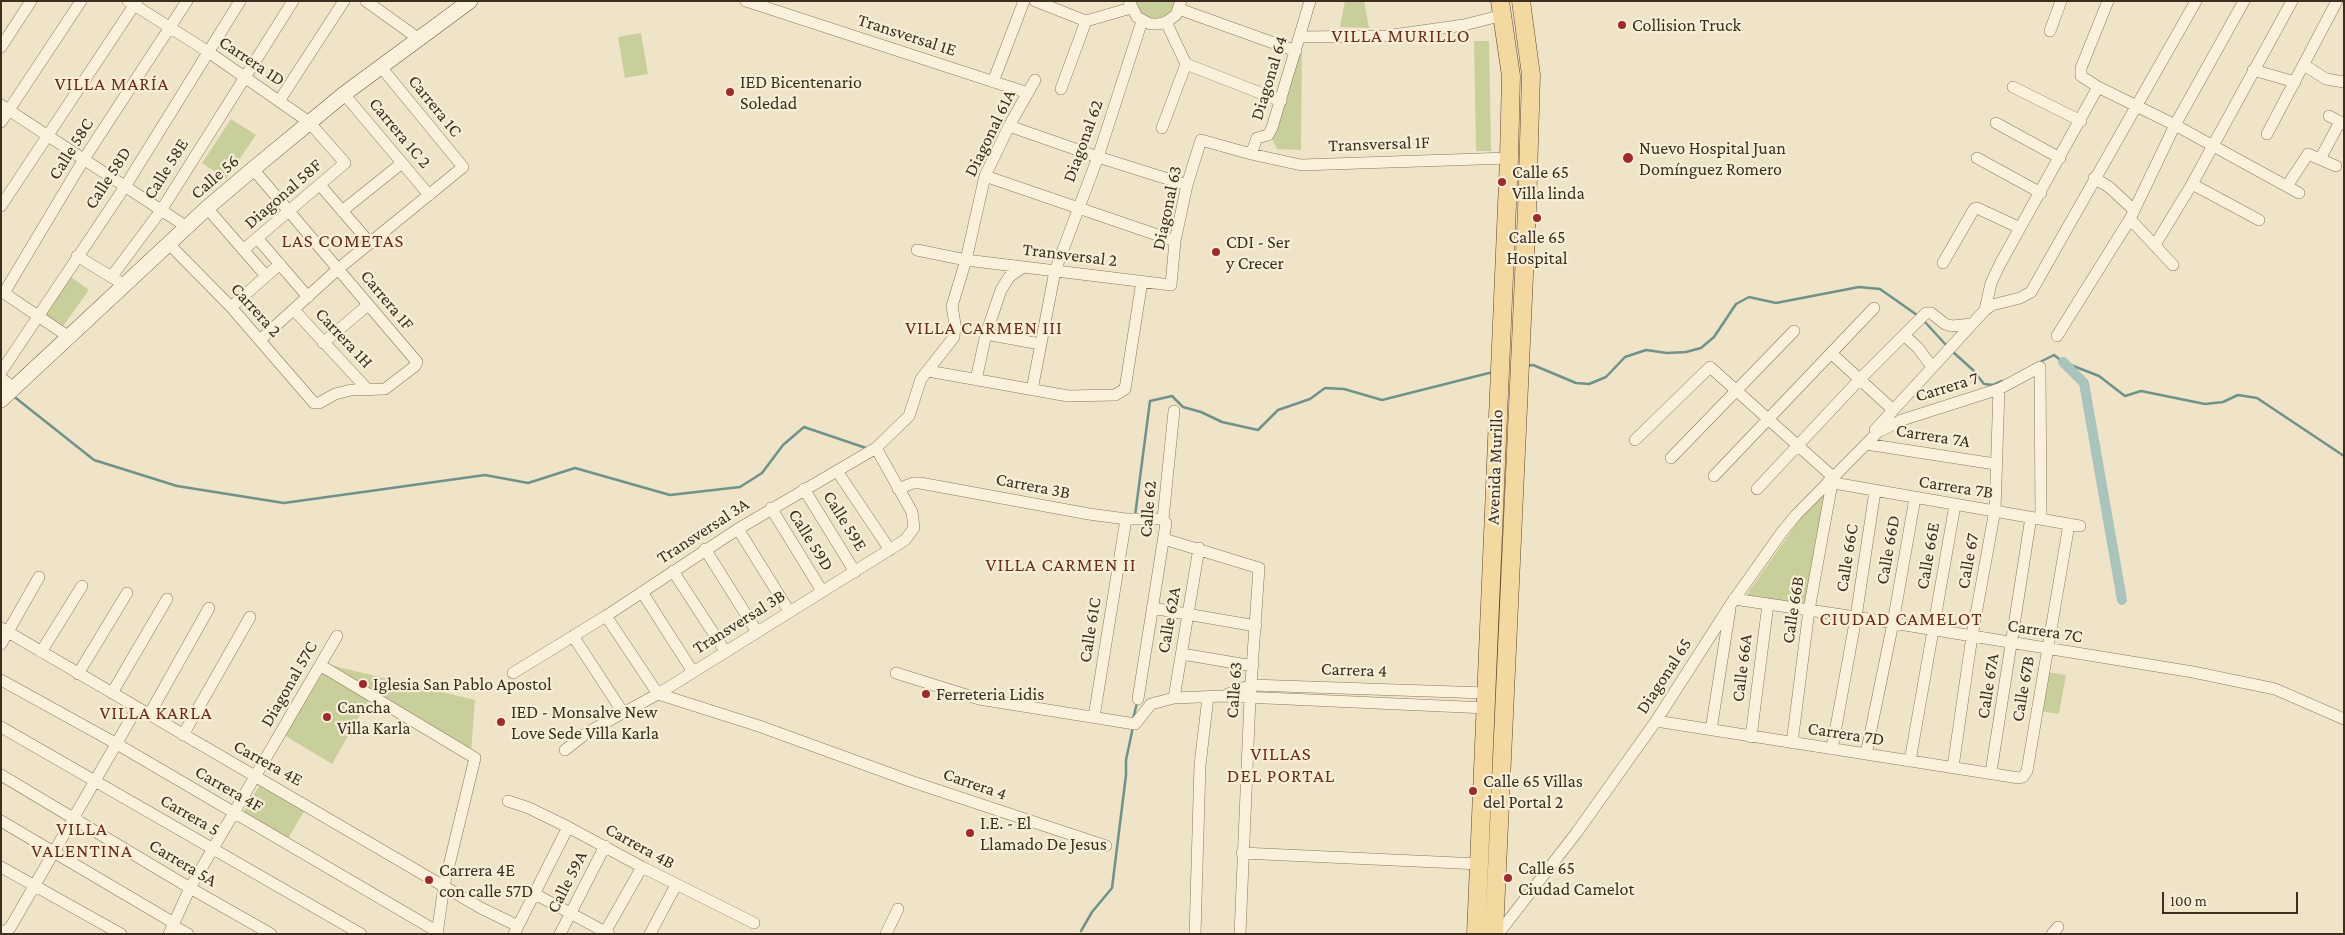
<!DOCTYPE html>
<html>
<head>
<meta charset="utf-8">
<style>
	body { margin:0 }
	#map { position:relative; width:2345px; height:935px; overflow:hidden; background:#f0e4c8; font-family:"Crimson Pro",serif }
	canvas { display:block }
	.frame { position:absolute; inset:0; border:2px solid #3d2e20; pointer-events:none }
	.scale { position:absolute; left:2162px; top:892px; width:136px; height:22px; box-sizing:border-box; border:2px solid #3d2e20; border-top:0; padding-left:6px; font-size:15px; line-height:18px; white-space:nowrap; color:#3d2e20; -webkit-text-stroke:4px #f7eed8; paint-order:stroke }
</style>
</head>
<body>
<div id="map">
<canvas width="2345" height="935"></canvas>
<div class="frame"></div>
<div class="scale">100 m</div>
</div>
<script>
const context = document.querySelector('canvas').getContext('2d');
context.lineJoin = 'round';
function paint(path, color) { context.fillStyle = color; context.fill(path, 'evenodd'); }
const shape = rows => new Path2D(rows.map(r => 'M' + r).join(''));
function stroke(path, color, width, dash) { context.strokeStyle = color; context.lineWidth = width; context.lineCap = dash ? 'butt' : 'round'; context.setLineDash(dash || []); context.stroke(path); }
function label(font, color, halo, rows, align = 'center') {
  context.font = font + ' "Crimson Pro",serif'; context.lineWidth = 4.5; context.setLineDash([]); context.textBaseline = 'middle'; context.strokeStyle = halo; context.fillStyle = color; for (const [text, x, y, turn = 0] of rows) {
    context.save(); context.translate(x, y); context.rotate((+turn || 0) * Math.PI / 180); context.textAlign = isNaN(turn) ? turn : align; if (halo) context.strokeText(text, 0, 0); context.fillText(text, 0, 0); context.restore();
  }
}
const green = shape([
	[1134,1,1175,1,1172,10,1167,15,1154,19,1141,14],
	[1345,1,1364,1,1369,28,1340,27],
	[641,33,648,74,625,78,618,37],
	[1474,41,1489,41,1491,151,1476,151],
	[1302,46,1301,150,1277,149,1272,139,1273,133],
	[231,119,256,135,226,179,202,163],
	[71,277,89,290,61,329,43,316],
	[1825,492,1807,607,1745,597,1804,513],
	[330,665,475,700,471,753],
	[324,671,369,699,332,764,284,735],
	[2047,672,2066,675,2059,714,2040,711],
	[261,783,305,810,287,840,243,813]
]);
const stream = shape([
	[1924,321,1947,346],
	[1953,352,1973,370,1984,384,1993,385,2002,381],
	[2040,362,2054,355,2063,362,2099,376,2125,396,2141,391,2205,404,2223,402,2238,395,2257,398,2344,456],
	[1526,366,1533,365,1576,383,1589,384,1606,377,1625,357,1646,350,1667,353,1686,352,1701,348,1714,337,1736,304,1749,297,1776,303,1859,287,1880,289,1917,315],
	[12,395,94,460,177,486,284,503,485,475,528,483,575,468,670,495,740,487,762,473,783,445,804,427,869,449],
	[1135,516,1150,401,1172,396,1183,407,1201,412,1222,422,1258,430,1278,410,1310,399,1325,388,1344,389,1382,400,1493,372],
	[1133,719,1137,703],
	[1081,931,1092,912,1112,888,1126,775,1126,760,1133,727]
]);
const canal = shape([
	[2063,362,2084,383,2122,600]
]);
const minor = shape([
	[128,1,207,51,309,122,345,163,243,250],
	[366,1,419,39],
	[746,1,1028,93],
	[1035,1,1086,21,1131,8],
	[1129,1,1137,17,1150,24,1158,24,1166,22,1176,15,1181,1],
	[2108,1,2081,68,2081,76,2098,87,2175,125,2299,193],
	[1179,9,1296,51],
	[2050,31,2061,1],
	[1300,37,1386,36,1464,25,1503,15],
	[1,47,31,1],
	[1186,64,1281,101],
	[2304,65,2326,79,2344,82],
	[2253,70,2295,82],
	[993,82,1024,1],
	[2013,87,2081,121],
	[1061,89,1086,21],
	[344,94,429,195],
	[279,101,344,1],
	[1,105,187,227],
	[2329,116,2344,124],
	[1,122,81,1],
	[1996,123,2060,158],
	[1009,126,1098,157,1187,185],
	[1162,128,1186,64,1166,22],
	[2267,134,2337,1],
	[1251,154,1257,138,1268,135,1272,128,1310,1],
	[1977,158,2041,193],
	[2320,159,2340,122],
	[985,176,1175,241],
	[2094,178,2109,187,2134,210],
	[2192,184,2259,220],
	[320,185,369,242],
	[2287,186,2308,154,2336,166],
	[1,206,137,1],
	[207,208,266,276],
	[342,211,402,163],
	[2130,219,2173,265],
	[258,239,308,297],
	[169,244,231,307,314,403,319,403,335,394,351,390,385,389,415,366,417,362,253,169],
	[2155,245,2192,184,2292,1],
	[917,250,966,260,1171,285,1175,241,1187,185,1201,140,1251,154,1301,165,1509,158],
	[77,256,118,281],
	[1943,263,1974,209,1977,208,2020,228],
	[112,276,162,209,293,1],
	[1,291,69,337],
	[4,293,84,159,187,1],
	[231,307,280,264],
	[294,310,368,390],
	[1985,310,1991,283,2000,264,2098,87],
	[986,334,1040,344],
	[1904,335,1918,348,1932,367],
	[2057,336,2130,219,2175,125,2244,1],
	[260,340,338,269,463,167,381,67],
	[323,343,368,305],
	[1831,353,1892,409],
	[928,371,1068,396,1115,395,1125,389,1142,281],
	[1,372,126,185,240,1],
	[976,380,986,334,1001,290,1009,277,1023,267],
	[1032,390,1055,271,1098,157,1142,21],
	[1875,430,1985,310,1992,305,2020,298,2031,292,2196,1],
	[1635,440,1710,367,1833,477],
	[1866,444,1995,464],
	[1671,458,1794,331],
	[837,471,890,550],
	[1714,476,1874,308],
	[1828,482,2080,526],
	[804,489,855,572],
	[898,489,913,483,920,483,1089,514,1126,519,1163,519],
	[1757,489,1860,379,1926,313,1931,313,1945,324,1952,326,1972,324],
	[771,508,822,591],
	[738,529,789,611],
	[1164,539,1259,568,1250,698,1240,934],
	[705,549,757,632],
	[673,571,725,651],
	[642,592,693,672],
	[1734,599,1856,617,2193,672,2275,689,2344,719],
	[1152,608,1256,626],
	[606,616,658,694,759,726,913,782,1106,846],
	[1,628,481,908,518,926],
	[573,636,624,714],
	[1,644,39,577],
	[41,652,82,586],
	[1182,654,1253,666],
	[320,665,475,758,444,886,437,934],
	[513,673,606,616,738,529,876,448,909,416,921,379,954,337,955,324,952,306,966,260,985,176,1009,126,1035,80],
	[896,673,979,699,1135,724,1151,704,1174,698,1222,696,1486,708],
	[78,674,127,593],
	[1,680,117,744,438,932],
	[112,693,167,599],
	[1228,694,1251,685,1486,693],
	[1174,698,1199,548],
	[1138,699,1166,523,1163,519,1174,411],
	[149,715,209,608],
	[1094,717,1126,519],
	[1656,721,2019,778,2023,777,2027,771,2069,524],
	[1,727,361,934],
	[1711,730,1730,609],
	[183,735,250,617],
	[1751,737,1768,604],
	[1792,743,1809,610,1832,483],
	[1832,749,1856,617,1875,491],
	[565,750,588,732,658,694,905,540,914,528,912,512,876,448],
	[1866,754,1893,623,1915,498],
	[1910,761,1955,505],
	[1953,767,1972,636,1995,510,1999,389],
	[1991,772,2031,517],
	[1,775,190,888,271,934],
	[508,801,529,808,568,827,642,867,754,923],
	[1,821,174,923],
	[1242,853,1480,864],
	[1,867,121,934],
	[535,894,609,934],
	[172,925,188,934],
	[1,933,10,928,137,708],
	[169,934,190,888,337,636],
	[514,934,568,827],
	[560,934,605,846],
	[604,934,642,867],
	[650,934,676,885],
	[886,934,898,909],
	[1195,934,1200,765,1208,697],
	[1498,934,1577,832,1656,721,1731,604,1782,532,1796,515,1878,432,1902,420,1999,389,2040,367,2041,519],
	[2052,934,2058,927]
]);
const tertiary = shape([
	[1,380,13,389]
]);
const secondary = shape([
	[1,400,207,208,253,169,344,94,470,1]
]);
const primary = shape([
	[1476,934,1509,158,1511,76,1500,1],
	[1494,934,1527,210,1531,75,1521,1]
]);
const markers = [
	[1622,25,5,"#9e2a2b"],
	[730,92,5,"#9e2a2b"],
	[1628,158,6,"#9e2a2b"],
	[1502,182,5,"#9e2a2b"],
	[1537,218,5,"#9e2a2b"],
	[1216,252,5,"#9e2a2b"],
	[363,684,5,"#9e2a2b"],
	[926,694,5,"#9e2a2b"],
	[327,717,5,"#9e2a2b"],
	[501,722,5,"#9e2a2b"],
	[1473,791,5,"#9e2a2b"],
	[970,833,5,"#9e2a2b"],
	[1508,878,5,"#9e2a2b"],
	[429,880,5,"#9e2a2b"]
];
const poiNames = [
	["Collision Truck",1632,25],
	["IED Bicentenario",740,82],
	["Soledad",740,103],
	["Nuevo Hospital Juan",1639,148],
	["Domínguez Romero",1639,169],
	["Calle 65",1512,172],
	["Villa linda",1512,193],
	["Calle 65",1537,237,"center"],
	["Hospital",1537,258,"center"],
	["CDI - Ser",1226,242],
	["y Crecer",1226,263],
	["Iglesia San Pablo Apostol",373,684],
	["Ferreteria Lidis",936,694],
	["Cancha",337,707],
	["Villa Karla",337,728],
	["IED - Monsalve New",511,712],
	["Love Sede Villa Karla",511,733],
	["Calle 65 Villas",1483,781],
	["del Portal 2",1483,802],
	["I.E. - El",980,823],
	["Llamado De Jesus",980,844],
	["Calle 65",1518,868],
	["Ciudad Camelot",1518,889],
	["Carrera 4E",439,870],
	["con calle 57D",439,891]
];
const streetNames = [
	["Transversal 1E",907,35,18],
	["Carrera 1D",252,61,34],
	["Diagonal 64",1269,78,-73],
	["Carrera 1C",435,106,51],
	["Carrera 1C 2",400,133,50],
	["Diagonal 61A",990,133,-64],
	["Diagonal 62",1083,141,-70],
	["Transversal 1F",1379,144,-2],
	["Calle 58C",71,149,-58],
	["Calle 58E",166,169,-58],
	["Calle 56",215,177,-41],
	["Calle 58D",108,178,-57],
	["Diagonal 58F",283,194,-41],
	["Diagonal 63",1167,208,-78],
	["Transversal 2",1070,255,7],
	["Carrera 1F",387,300,50],
	["Carrera 2",256,310,48],
	["Carrera 1H",344,338,47],
	["Carrera 7",1947,387,-17],
	["Carrera 7A",1933,436,9],
	["Avenida Murillo",1495,467,-88],
	["Carrera 3B",1033,486,11],
	["Carrera 7B",1956,487,9],
	["Calle 62",1148,509,-85],
	["Calle 59E",845,521,58],
	["Transversal 3A",703,531,-33],
	["Calle 59D",811,540,58],
	["Calle 66D",1888,550,-80],
	["Calle 66E",1928,556,-80],
	["Calle 66C",1847,558,-81],
	["Calle 67",1968,561,-80],
	["Calle 66B",1793,610,-81],
	["Calle 62A",1169,620,-80],
	["Transversal 3B",739,622,-32],
	["Calle 61C",1090,630,-81],
	["Carrera 7C",2045,631,9],
	["Calle 66A",1742,668,-83],
	["Carrera 4",1354,670,2],
	["Diagonal 65",1664,676,-57],
	["Diagonal 57C",289,684,-60],
	["Calle 67A",1988,686,-81],
	["Calle 67B",2023,689,-80],
	["Calle 63",1234,690,-86],
	["Carrera 7D",1846,734,9],
	["Carrera 4E",268,763,29],
	["Carrera 4",975,784,19],
	["Carrera 4F",229,789,30],
	["Carrera 5",190,815,30],
	["Carrera 4B",640,846,29],
	["Carrera 5A",183,863,31],
	["Calle 59A",567,882,-63]
];
const neighbourhoodNames = [
	["VILLA MURILLO",1401,36],
	["VILLA MARÍA",112,84],
	["LAS COMETAS",343,241],
	["VILLA CARMEN III",984,328],
	["VILLA CARMEN II",1061,565],
	["CIUDAD CAMELOT",1901,619],
	["VILLA KARLA",156,713],
	["VILLAS",1281,754],
	["DEL PORTAL",1281,776],
	["VILLA",82,829],
	["VALENTINA",82,851]
];
paint(green, '#c9cf9b');
stroke(stream, '#6f938a', 2.5);
stroke(canal, '#a9c4bc', 10);
stroke(minor, '#8d765c', 12);
stroke(tertiary, '#8d765c', 15);
stroke(secondary, '#6f573f', 16);
stroke(primary, '#5b4430', 19);
stroke(minor, '#faf1dc', 11);
stroke(tertiary, '#faf1dc', 14);
stroke(secondary, '#faf1dc', 15);
stroke(primary, '#f3d9a0', 18);
for (const [x, y, r, color] of markers) { const dot = new Path2D(); dot.arc(x, y, r, 0, 2 * Math.PI); context.fillStyle = color; context.fill(dot); stroke(dot, '#f7eed8', 2); }
label('18px', '#3d2e20', '#f7eed8', poiNames, 'left');
label('18px', '#3d2e20', '#f7eed8', streetNames);
context.letterSpacing = '1px';
label('19px', '#6b2e1e', '#f7eed8', neighbourhoodNames);
context.letterSpacing = '0px';
</script>
</body>
</html>
